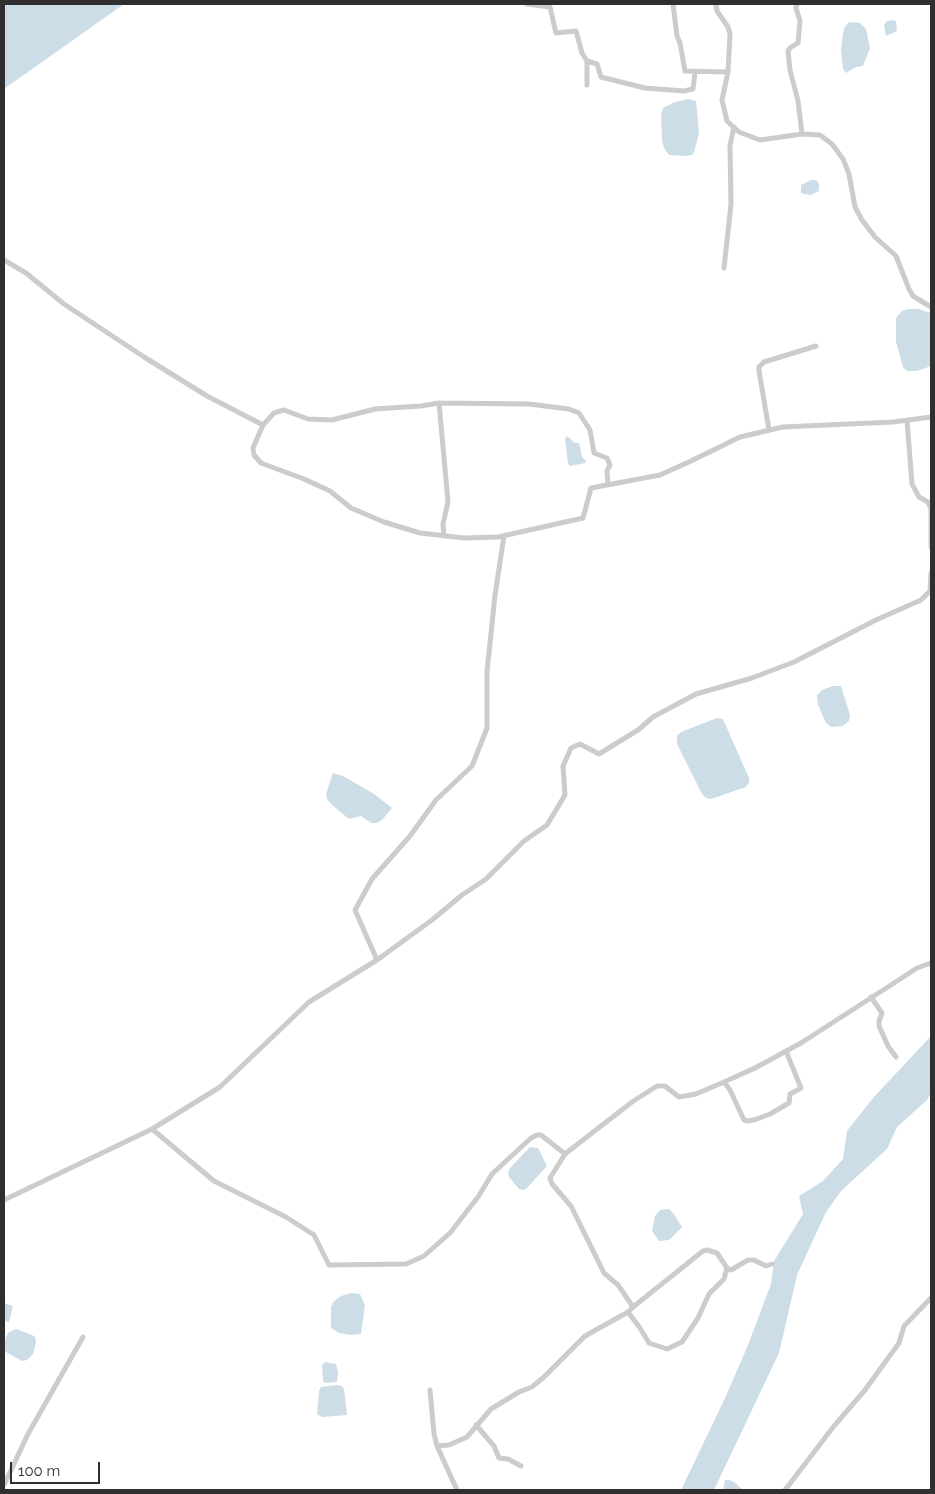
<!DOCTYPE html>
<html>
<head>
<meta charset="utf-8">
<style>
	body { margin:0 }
	#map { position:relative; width:935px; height:1494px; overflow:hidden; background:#fff; font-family:Raleway,sans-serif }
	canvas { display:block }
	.frame { position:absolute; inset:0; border:5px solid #2f2f2f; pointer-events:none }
	.scale { position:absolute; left:10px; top:1462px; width:90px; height:22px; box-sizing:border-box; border:2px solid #2f2f2f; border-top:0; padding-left:6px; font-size:15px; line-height:18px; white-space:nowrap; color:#2f2f2f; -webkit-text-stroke:4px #fff; paint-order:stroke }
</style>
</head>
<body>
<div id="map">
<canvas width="935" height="1494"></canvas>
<div class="frame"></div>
<div class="scale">100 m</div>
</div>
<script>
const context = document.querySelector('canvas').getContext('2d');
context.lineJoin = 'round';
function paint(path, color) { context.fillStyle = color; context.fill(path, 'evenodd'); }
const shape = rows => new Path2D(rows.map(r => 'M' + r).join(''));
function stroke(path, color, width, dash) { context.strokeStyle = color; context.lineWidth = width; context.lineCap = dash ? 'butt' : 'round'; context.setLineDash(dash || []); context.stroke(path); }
const water = shape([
	[4,4,124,4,4,89],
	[894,20,896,22,897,31,886,36,884,25,887,21],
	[849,22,860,23,866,29,870,48,863,66,856,67,846,73,843,69,841,50,843,33,845,27],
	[688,99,696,101,697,110,699,134,694,152,692,155,686,156,669,155,664,148,662,141,661,115,663,108,675,102],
	[811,180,816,180,819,184,819,191,810,195,801,193,801,185],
	[908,309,918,309,931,313,931,366,917,371,907,371,903,367,896,342,896,318,902,311],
	[567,436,575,443,579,443,582,457,586,461,585,463,570,466,568,463,565,439],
	[833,686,841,686,850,715,849,721,843,726,831,727,826,723,818,705,817,695,822,690],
	[717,718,723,719,749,778,749,783,746,787,711,799,706,798,702,794,677,744,677,736,681,732],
	[333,773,343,776,374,794,392,808,382,820,377,823,371,823,361,816,349,819,332,805,327,799,326,794],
	[931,1036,931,1093,927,1100,897,1127,887,1149,841,1191,826,1212,797,1275,779,1353,714,1490,681,1490,725,1398,748,1345,771,1284,774,1261,803,1214,799,1196,823,1181,843,1159,847,1131,873,1098],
	[530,1147,538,1148,547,1166,527,1188,524,1190,519,1189,509,1177,508,1173,510,1168],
	[669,1209,674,1214,682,1227,669,1240,659,1241,652,1231,655,1216,660,1210],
	[351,1293,360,1294,365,1305,361,1334,350,1335,339,1333,331,1328,331,1307,334,1301,341,1296],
	[4,1303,13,1306,9,1322,4,1321],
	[16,1329,32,1335,35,1337,36,1342,33,1354,27,1360,22,1361,6,1352,4,1348,6,1337,9,1332],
	[325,1362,336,1364,338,1372,337,1382,325,1383,323,1381,322,1365],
	[336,1385,342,1386,344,1389,347,1415,322,1417,317,1414,319,1391,321,1387],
	[725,1480,729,1480,734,1482,743,1490,723,1490]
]);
const minor = shape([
	[527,4,550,7,556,33,576,31,582,53,587,61,597,64,601,77,645,88,684,91,693,89,695,72],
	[673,4,677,36,680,43,685,71,728,72],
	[716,4,717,11,728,27,730,34,728,72,722,100,727,121,739,132,760,140,802,134,820,135,832,144,843,159,849,174,855,207,862,220,875,237,896,256,909,289,913,296,931,307],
	[797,4,796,8,800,21,798,43,790,48,788,51,790,70,798,101,802,134],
	[587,61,587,85],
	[4,260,26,273,64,304,144,357,207,396,263,425,253,448,254,455,261,463,304,479,330,491,351,508,384,522,420,533,464,538,498,537,583,518,591,488,660,475,691,461,740,437,783,427,893,422,931,417],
	[724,268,731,204,730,145,734,127],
	[907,420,912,484,919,497,928,502,931,509,931,547],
	[263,425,274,413,284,410,308,419,332,420,375,409,421,406,439,403],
	[769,430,759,371,759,367,764,362,816,346],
	[444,536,443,524,448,502,439,403,529,404,569,409,579,413,590,430,594,453,607,458,610,465,607,471,608,485],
	[377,960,432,920,462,895,486,879,524,841,547,825,565,795,563,766,571,748,580,744,599,754,638,730,653,717,696,694,752,678,794,662,876,620,921,600,930,591,931,573],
	[871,997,882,1013,879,1021,879,1026,888,1046,896,1057],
	[724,1082,730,1090,744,1120,748,1121,757,1119,770,1114,789,1103,790,1094,801,1088,786,1051],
	[152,1129,214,1181,286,1217,314,1235,329,1265,406,1264,424,1256,450,1233,478,1197,492,1174,531,1138,537,1135,541,1135,565,1154],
	[4,1200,152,1129,220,1087,309,1002,377,960,355,910,372,879,410,836,436,800,472,766,487,728,487,672,495,595,504,536],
	[633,1307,703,1251,707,1250,717,1253,727,1268,731,1270,748,1260,754,1260,766,1266,772,1264],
	[628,1312,640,1328,649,1343,667,1349,682,1342,698,1318,709,1294,724,1279,727,1268],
	[430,1390,434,1434,437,1446,449,1445,467,1437,491,1409,519,1392,532,1387,544,1377,585,1336,628,1312,633,1307,618,1285,604,1273,571,1206,552,1184,550,1178,565,1154,632,1102,657,1086,665,1086,679,1097,696,1094,724,1082,755,1068,801,1043,891,985,917,968,931,963],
	[476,1425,494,1446,499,1458,508,1459,521,1466],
	[437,1446,457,1490],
	[4,1485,28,1434,83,1337],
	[785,1490,834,1426,865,1390,899,1343,904,1326,931,1298]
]);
paint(water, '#cddde7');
stroke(minor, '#ccc', 5);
</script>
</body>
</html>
